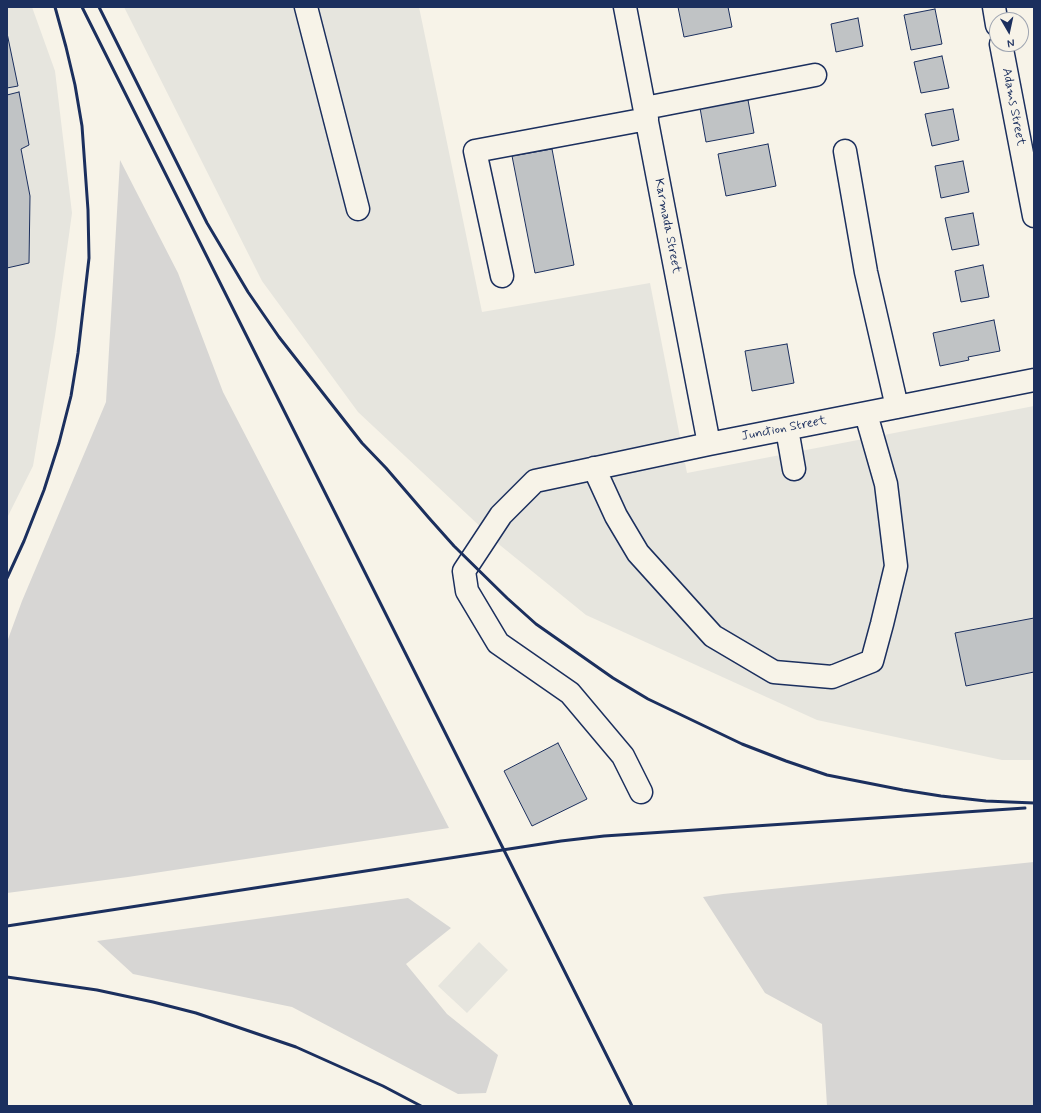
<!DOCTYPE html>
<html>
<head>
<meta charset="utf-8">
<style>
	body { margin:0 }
	#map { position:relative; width:1041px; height:1113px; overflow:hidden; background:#f7f3e8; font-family:Mynerve,sans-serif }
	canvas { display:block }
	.frame { position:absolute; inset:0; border:8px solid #1b2f5e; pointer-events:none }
	.north { position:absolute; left:989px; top:12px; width:40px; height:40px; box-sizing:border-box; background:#f7f3e8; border:1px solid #9fa5b1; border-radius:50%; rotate:171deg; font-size:11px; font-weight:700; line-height:16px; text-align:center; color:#1b2f5e }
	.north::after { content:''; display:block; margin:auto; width:14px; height:18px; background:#1b2f5e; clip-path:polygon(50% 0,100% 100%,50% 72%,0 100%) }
</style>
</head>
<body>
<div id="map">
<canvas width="1041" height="1113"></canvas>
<div class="frame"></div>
<div class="north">N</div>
</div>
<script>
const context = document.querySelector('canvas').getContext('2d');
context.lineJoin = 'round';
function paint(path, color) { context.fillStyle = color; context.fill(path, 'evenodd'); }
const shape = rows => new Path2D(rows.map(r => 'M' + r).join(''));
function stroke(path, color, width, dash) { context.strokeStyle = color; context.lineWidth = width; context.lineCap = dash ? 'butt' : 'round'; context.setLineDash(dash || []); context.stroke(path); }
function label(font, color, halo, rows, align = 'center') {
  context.font = font + ' Mynerve,sans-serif'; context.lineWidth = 3; context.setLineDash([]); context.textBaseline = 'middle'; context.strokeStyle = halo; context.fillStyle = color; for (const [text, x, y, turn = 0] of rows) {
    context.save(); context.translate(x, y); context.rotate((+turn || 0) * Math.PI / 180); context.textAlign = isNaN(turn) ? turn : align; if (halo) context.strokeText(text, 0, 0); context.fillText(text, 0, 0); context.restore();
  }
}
const built = shape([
	[7,7,32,7,55,71,72,213,55,336,33,466,7,518],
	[124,7,419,7,482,312,650,283,687,473,1034,406,1034,760,1002,760,817,720,586,615,501,546,358,412,262,281],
	[479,942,508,970,467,1013,438,986]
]);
const green = shape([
	[120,160,178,273,223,392,449,828,128,877,7,893,7,642,22,601,106,402],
	[1034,862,1034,1106,827,1106,822,1024,765,993,703,897,723,894],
	[408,898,451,928,406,964,447,1014,498,1055,486,1093,458,1094,292,1007,133,974,97,941]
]);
const building = shape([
	[678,7,728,7,732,27,684,37,678,7],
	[935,9,942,44,911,50,904,15,935,9],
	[858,18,863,46,836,52,831,24,858,18],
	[7,33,18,86,7,88,7,33],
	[942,56,949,88,921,93,914,62,942,56],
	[19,92,29,145,21,149,30,196,29,263,7,268,7,95,19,92],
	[748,100,754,133,706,142,700,108,748,100],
	[953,109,959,140,932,146,925,114,953,109],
	[768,144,776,186,726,196,718,154,768,144],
	[552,149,574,265,535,273,512,156,552,149],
	[963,161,969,192,941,198,935,166,963,161],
	[973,213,979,245,952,250,945,218,973,213],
	[983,265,989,297,961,302,955,271,983,265],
	[994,320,1000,351,968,357,969,360,940,366,933,333,994,320],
	[787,344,794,383,752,391,745,351,787,344],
	[1034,618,1034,672,966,686,955,633,1034,618],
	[558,743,587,799,532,826,504,771,558,743]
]);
const minor = shape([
	[306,7,358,209],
	[625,7,709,444],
	[994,7,997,25],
	[1001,44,1034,216],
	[645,108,815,75],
	[845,151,866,272,897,407],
	[502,276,475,151,647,119],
	[787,429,794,469],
	[594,468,616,516,638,553,713,636,774,672,832,677,872,661,882,624,896,566,886,484,866,414],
	[641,792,623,756,570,693,498,643,467,591,464,571,501,515,535,481,709,444,1034,380]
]);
const rail = shape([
	[82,7,632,1106],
	[99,7,207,223,248,292,279,337,362,443,386,468,429,518,454,546,507,598,536,624,613,678,648,699,742,744,786,761,827,775,903,790,941,796,986,801,1034,803],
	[7,578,24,541,44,490,59,443,71,396,78,353,89,258,88,210,82,126,75,85,66,47,55,7],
	[7,926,561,841,604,836,680,831,1025,808],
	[7,977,97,990,153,1002,196,1013,296,1047,383,1086,421,1106]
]);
const streetNames = [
	["Adams Street",1013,107,79],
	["Karmada Street",667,226,79],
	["Junction Street",784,429,-11]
];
paint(built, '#e6e5de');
paint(green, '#d7d6d4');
paint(building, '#c0c3c5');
stroke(building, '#1b2f5e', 1);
stroke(minor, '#1b2f5e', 25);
stroke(minor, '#f7f3e8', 22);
stroke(rail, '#1b2f5e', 3);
label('13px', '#1b2f5e', '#f7f3e8', streetNames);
</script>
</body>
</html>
